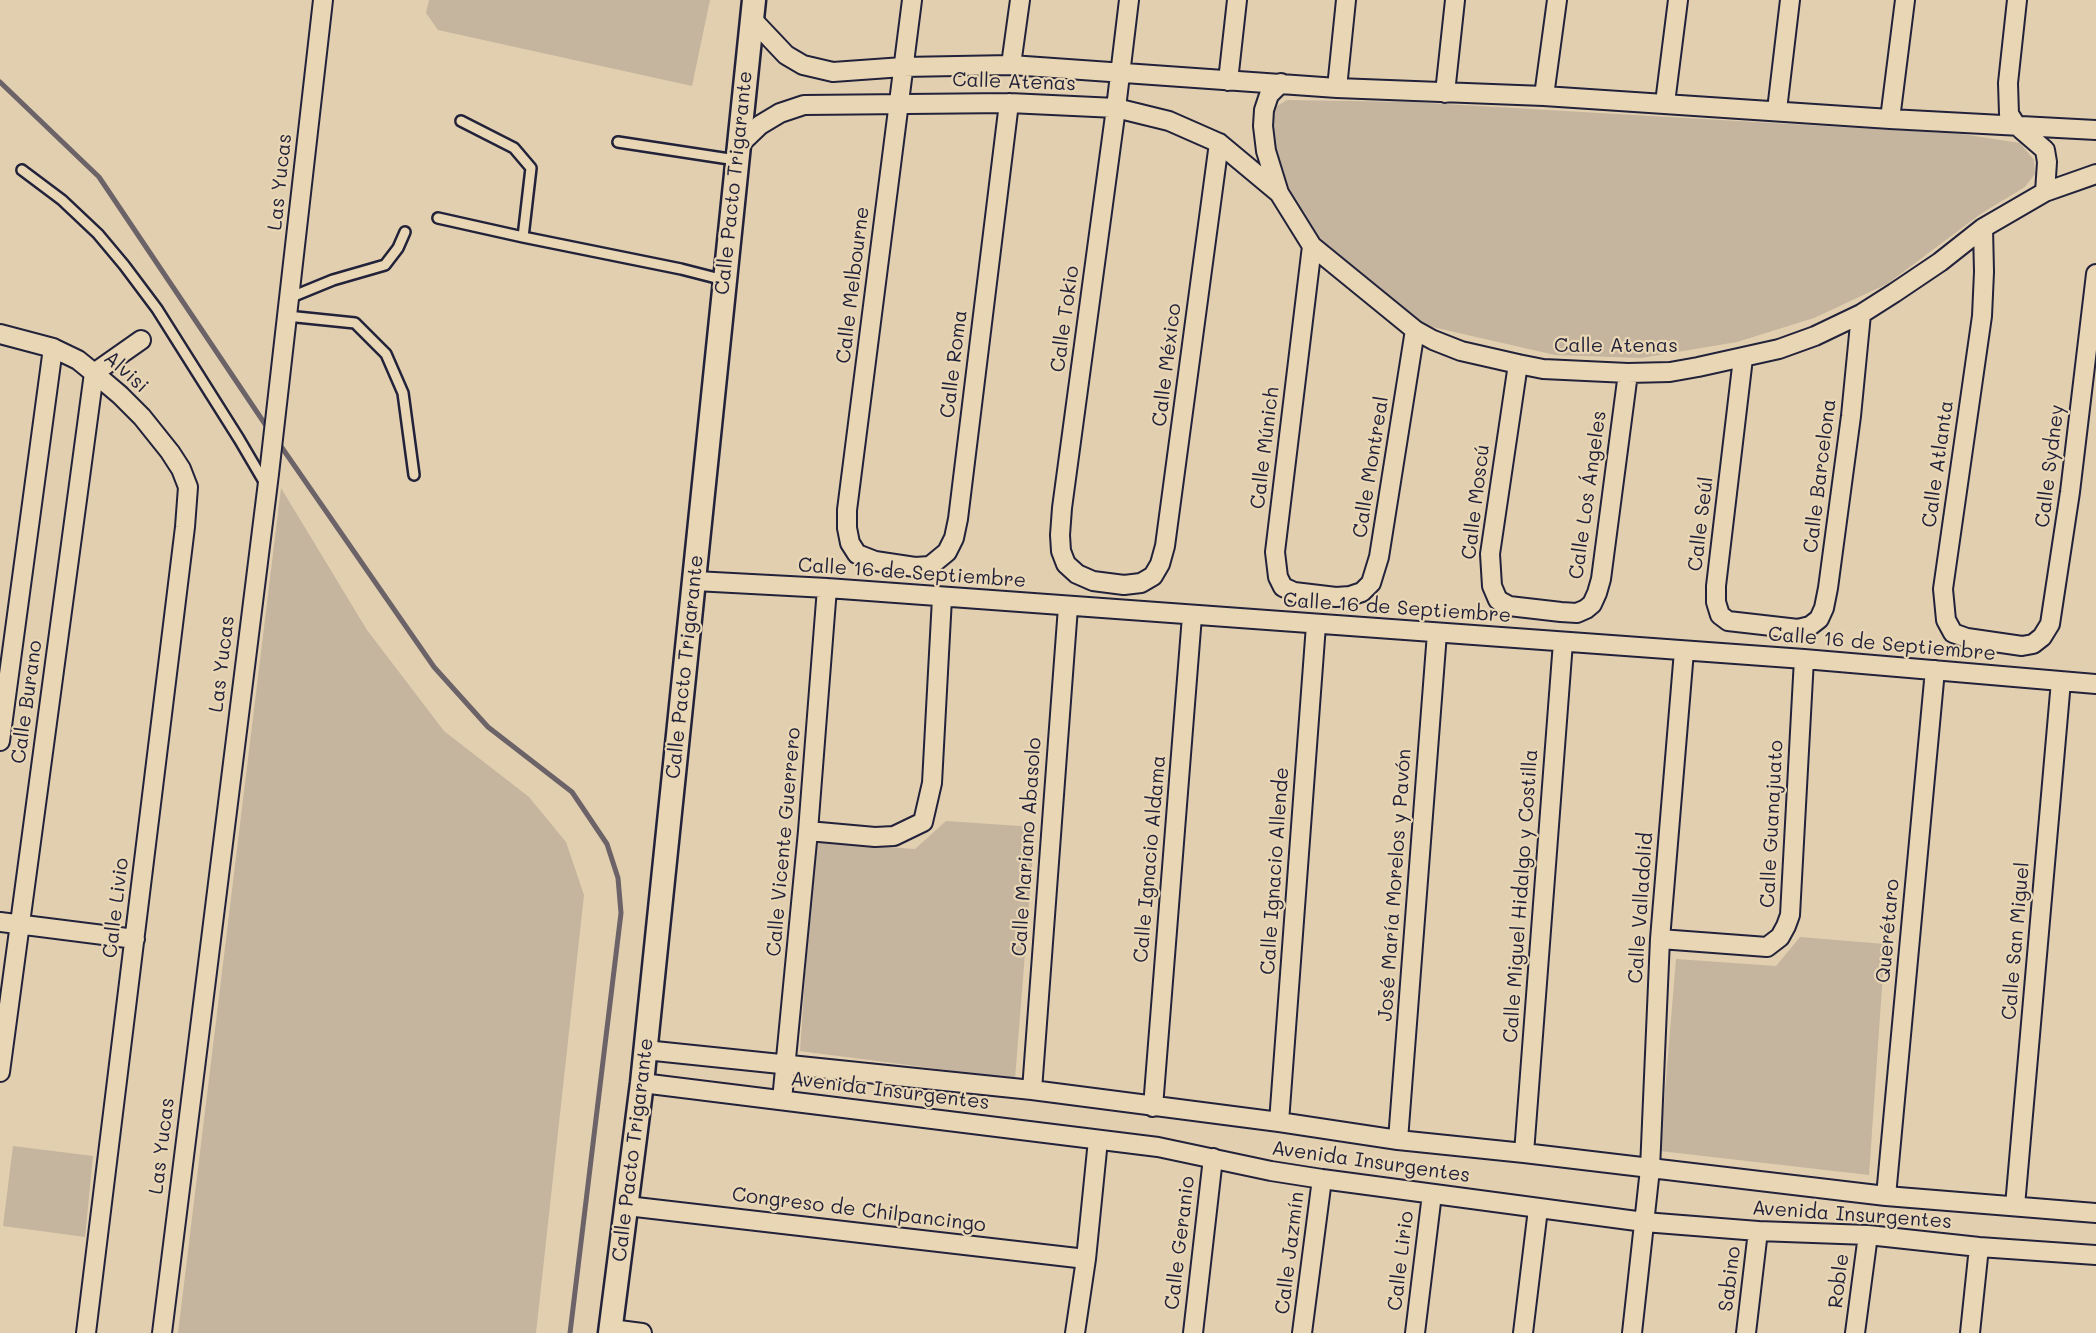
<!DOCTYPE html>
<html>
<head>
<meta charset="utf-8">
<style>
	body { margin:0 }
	canvas { display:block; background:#e1cfaf }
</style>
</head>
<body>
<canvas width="2096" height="1333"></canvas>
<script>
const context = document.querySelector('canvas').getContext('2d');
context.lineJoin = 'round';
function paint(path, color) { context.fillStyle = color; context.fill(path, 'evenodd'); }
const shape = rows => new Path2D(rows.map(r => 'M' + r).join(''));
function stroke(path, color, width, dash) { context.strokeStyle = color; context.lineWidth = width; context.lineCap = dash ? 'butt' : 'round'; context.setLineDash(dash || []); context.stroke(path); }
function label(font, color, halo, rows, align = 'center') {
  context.font = font + ' Mali,sans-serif'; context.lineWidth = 4.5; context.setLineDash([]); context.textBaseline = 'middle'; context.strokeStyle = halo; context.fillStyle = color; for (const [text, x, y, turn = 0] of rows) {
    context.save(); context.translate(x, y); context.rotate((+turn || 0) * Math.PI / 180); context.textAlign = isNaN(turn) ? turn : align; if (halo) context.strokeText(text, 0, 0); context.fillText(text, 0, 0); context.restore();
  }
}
const green = shape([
	[429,0,710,0,692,86,438,30,426,13],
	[1287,100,1410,102,1962,134,2020,143,2034,160,2035,174,2025,187,1982,213,1887,284,1814,318,1737,342,1641,358,1555,355,1428,326,1364,287,1313,242,1280,173,1271,125,1274,108],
	[281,488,367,630,444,731,529,797,566,842,584,895,536,1333,178,1333],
	[946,821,1035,827,1015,1079,800,1051,814,842,915,849],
	[1800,937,1885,944,1869,1175,1660,1151,1676,959,1776,966],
	[13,1146,93,1156,85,1237,3,1226]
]);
const stream = shape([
	[0,82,99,177,269,430],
	[278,442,434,667,488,727,572,792,607,844,618,878,621,913,570,1333]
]);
const service = shape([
	[461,121,514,148,531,168,523,237],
	[618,142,736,160],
	[22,170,62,200,98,234,124,265,157,309,239,439,266,485],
	[438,218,523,237,681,269,724,280],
	[289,298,333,280,385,265,398,248,405,232],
	[287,316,355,323,386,354,403,393,414,475]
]);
const minor = shape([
	[912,0,847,510,847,528,850,543,857,554,875,561,915,567,930,566,947,552,954,538,958,519,1009,103],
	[1129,0,1116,108,1062,508,1060,535,1061,551,1066,564,1077,574,1093,581,1124,585,1141,583,1153,576,1160,564,1165,546,1219,143],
	[2017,0,2008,83,2009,114,2016,125,2045,150,2047,162,2045,192],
	[751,18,786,55,803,65,833,72,903,67,1011,65,1337,88,1544,96,1890,119,2096,130],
	[1011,65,1020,0],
	[1228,81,1237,0],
	[1337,88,1346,0],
	[1445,93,1455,0],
	[1544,96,1557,0],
	[1665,103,1678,0],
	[1777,110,1790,0],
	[1890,119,1905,0],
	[737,147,760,125,780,113,804,105,1009,103,1116,108,1169,121,1219,143,1279,193,1312,246,1415,330,1433,340,1461,351,1518,364,1543,369,1628,373,1670,372,1698,367,1779,349,1815,336,1861,314,1894,293,1940,262,1983,228,2045,192,2096,174],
	[1279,193,1266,151,1263,126,1264,110,1269,95,1281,83],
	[1983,228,1984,272,1982,316,1943,589,1946,620,1953,633,1967,638,2022,646,2033,644,2042,637,2050,624,2070,492,2096,274],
	[1312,246,1275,552,1278,577,1283,587,1294,592,1336,597,1350,596,1362,592,1371,583,1379,557,1415,330],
	[0,334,53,348,78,360,94,373,120,395,142,417,170,452,181,469,188,487,185,527,86,1333],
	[1743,358,1716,586,1716,602,1720,615,1728,621,1798,629,1810,626,1819,619,1824,608,1828,588,1851,416,1861,314],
	[1518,364,1490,554,1492,586,1498,600,1509,606,1561,612,1577,613,1586,609,1592,604,1597,593,1601,579,1628,373],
	[94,373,141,340],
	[695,581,827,588,1804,659,2096,684],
	[0,741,53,348],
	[808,831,875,837,894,836,923,822,932,783,942,598],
	[0,922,135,939],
	[1660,939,1767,947,1780,937,1786,926,1790,915,1804,659],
	[645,1050,1032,1090,1279,1122,1398,1140,1524,1153,1886,1196,2096,1213],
	[0,1072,94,373],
	[642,1083,1158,1147,1271,1171,1322,1179,1644,1222,1758,1231,1868,1235,1979,1247,2096,1255],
	[1032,1090,1068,607],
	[782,1100,808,831,827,588],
	[1153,1107,1192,616],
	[1279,1122,1316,625],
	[1398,1140,1437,633],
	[1524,1153,1563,642],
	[1886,1196,1935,670],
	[627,1206,1086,1259],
	[2015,1206,2061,681],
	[611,1329,642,1333],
	[162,1333,269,474,323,0],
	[1075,1333,1086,1259,1098,1140],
	[1193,1333,1213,1158],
	[1302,1333,1322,1179],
	[1415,1333,1432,1194],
	[1523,1333,1538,1209],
	[1632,1333,1650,1169,1660,939,1684,651],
	[1746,1333,1758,1231],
	[1855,1333,1868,1235],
	[1970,1333,1979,1247]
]);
const tertiary = shape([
	[610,1333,642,1083,754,0]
]);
const streetNames = [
	["Calle Atenas",1014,82,2],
	["Las Yucas",280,182,-84],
	["Calle Pacto Trigarante",734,183,-84],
	["Calle Melbourne",853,285,-83],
	["Calle Tokio",1065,319,-82],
	["Calle Atenas",1616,346],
	["Calle Roma",954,364,-83],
	["Calle México",1167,365,-83],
	["Alvisi",126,372,42],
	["Calle Múnich",1265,448,-83],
	["Calle Atlanta",1938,464,-82],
	["Calle Sydney",2050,466,-83],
	["Calle Montreal",1371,467,-81],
	["Calle Barcelona",1820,476,-83],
	["Calle Los Ángeles",1588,495,-82],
	["Calle Moscú",1476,502,-83],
	["Calle Seúl",1701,524,-83],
	["Calle 16 de Septiembre",912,573,4],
	["Calle 16 de Septiembre",1397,608,4],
	["Calle 16 de Septiembre",1882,644,5],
	["Las Yucas",222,664,-83],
	["Calle Pacto Trigarante",685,667,-84],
	["Calle Burano",27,702,-82],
	["Calle Guanajuato",1772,824,-87],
	["Calle Vicente Guerrero",784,842,-85],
	["Calle Mariano Abasolo",1027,847,-86],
	["Calle Ignacio Aldama",1150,859,-85],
	["Calle Ignacio Allende",1275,871,-86],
	["José María Morelos y Pavón",1395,885,-86],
	["Calle Miguel Hidalgo y Costilla",1521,896,-86],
	["Calle Livio",116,908,-83],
	["Calle Valladolid",1641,908,-86],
	["Querétaro",1888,931,-85],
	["Calle San Miguel",2016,941,-85],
	["Avenida Insurgentes",890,1091,7],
	["Las Yucas",162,1146,-83],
	["Calle Pacto Trigarante",633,1150,-83],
	["Avenida Insurgentes",1371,1162,8],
	["Congreso de Chilpancingo",859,1210,7],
	["Avenida Insurgentes",1852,1215,4],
	["Calle Geranio",1180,1243,-83],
	["Calle Jazmín",1290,1253,-83],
	["Calle Lirio",1401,1261,-83],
	["Sabino",1730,1279,-83],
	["Roble",1839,1281,-83]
];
paint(green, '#c5b59e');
stroke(stream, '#6b6367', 5);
stroke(service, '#22223b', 14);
stroke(minor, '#22223b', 22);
stroke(tertiary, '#22223b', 27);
stroke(service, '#e9d6b4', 9);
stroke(minor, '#e9d6b4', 18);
stroke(tertiary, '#e9d6b4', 22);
label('20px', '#22223b', '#e9d6b4', streetNames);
</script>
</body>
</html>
